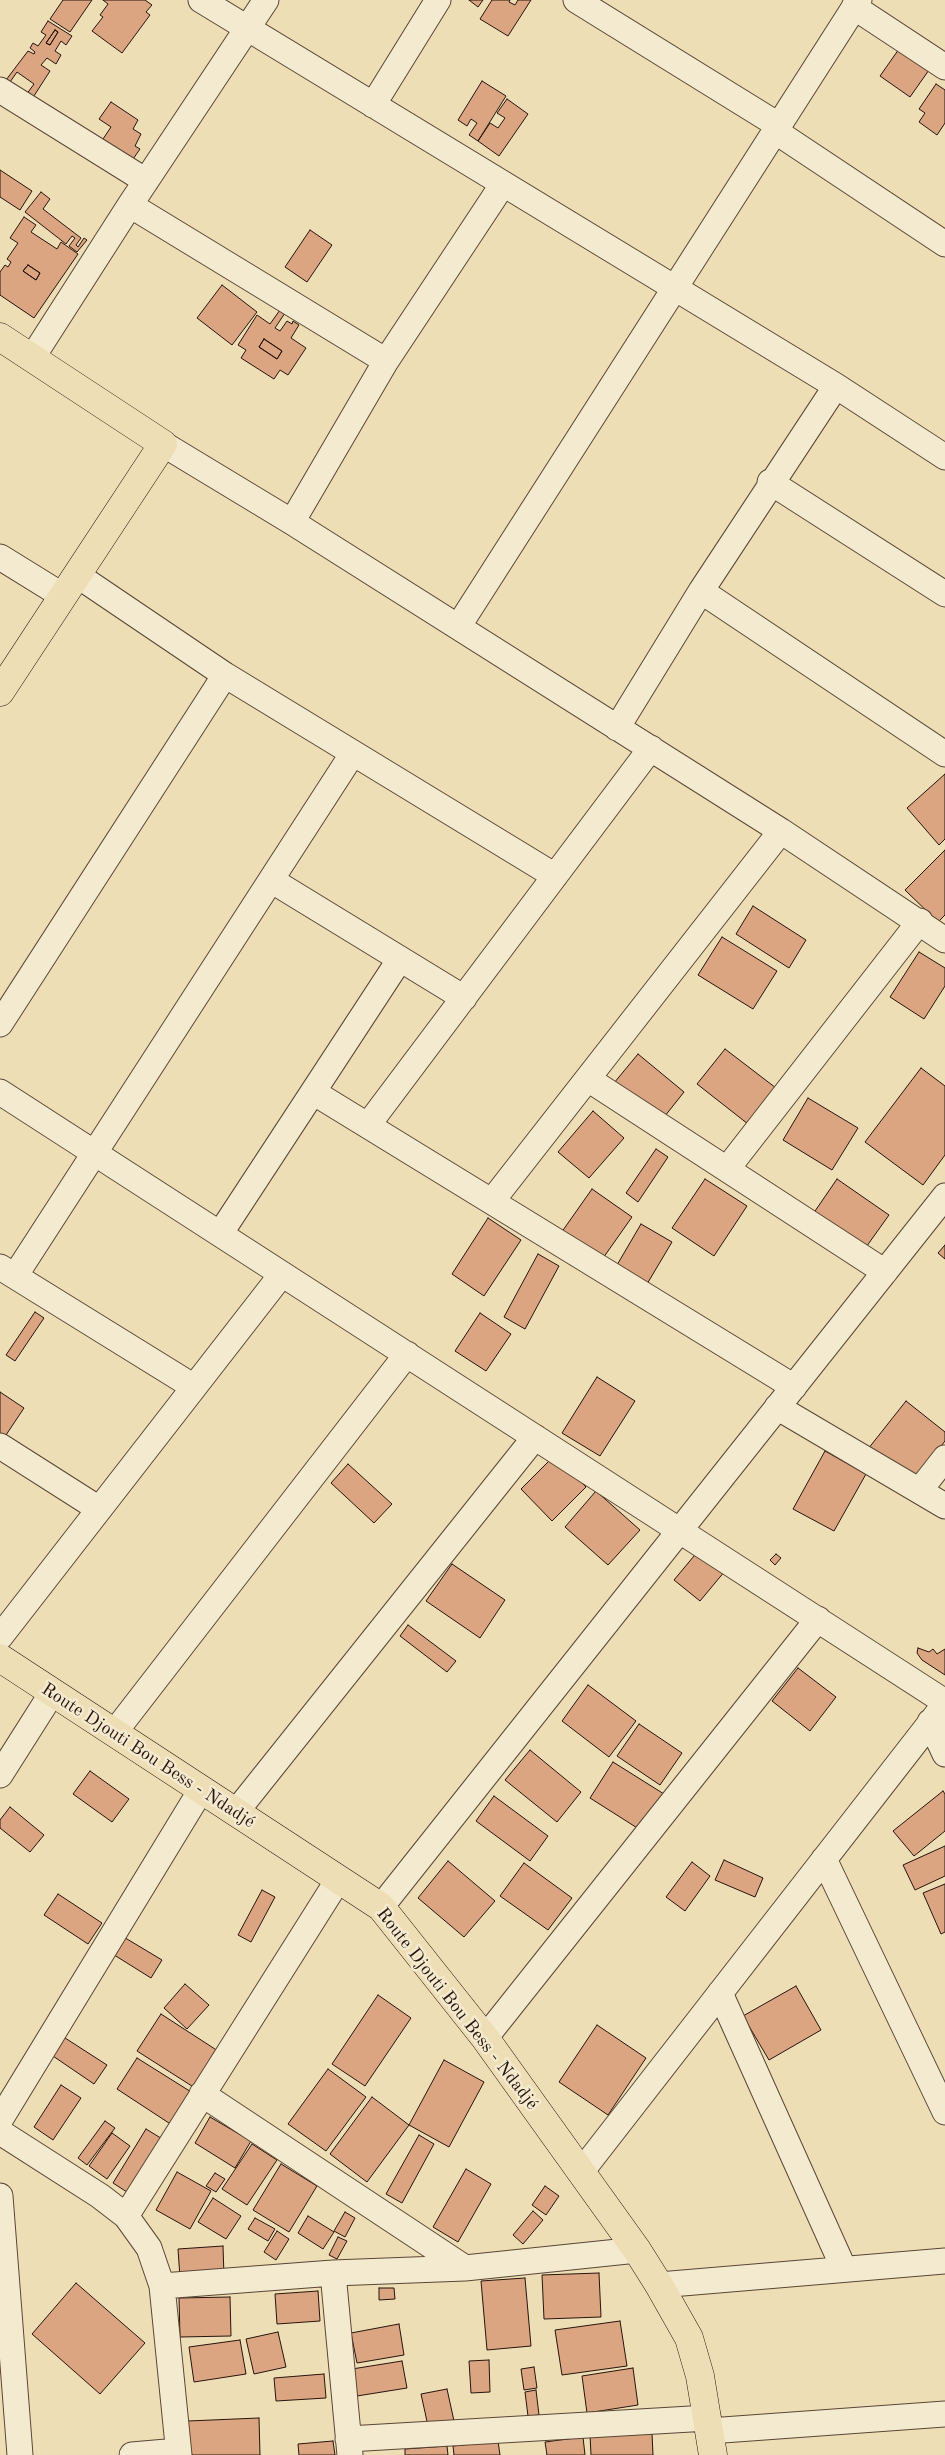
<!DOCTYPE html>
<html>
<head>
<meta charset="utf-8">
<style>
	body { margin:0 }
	canvas { display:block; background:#eedeb5 }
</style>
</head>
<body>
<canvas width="945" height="2455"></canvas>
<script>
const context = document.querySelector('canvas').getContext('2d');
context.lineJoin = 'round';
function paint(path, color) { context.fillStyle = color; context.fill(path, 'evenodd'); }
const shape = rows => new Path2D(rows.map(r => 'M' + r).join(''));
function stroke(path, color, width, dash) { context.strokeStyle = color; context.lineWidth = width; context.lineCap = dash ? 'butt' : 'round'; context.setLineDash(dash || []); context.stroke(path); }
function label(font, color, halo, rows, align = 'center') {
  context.font = font + ' "Old Standard TT",serif'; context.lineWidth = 5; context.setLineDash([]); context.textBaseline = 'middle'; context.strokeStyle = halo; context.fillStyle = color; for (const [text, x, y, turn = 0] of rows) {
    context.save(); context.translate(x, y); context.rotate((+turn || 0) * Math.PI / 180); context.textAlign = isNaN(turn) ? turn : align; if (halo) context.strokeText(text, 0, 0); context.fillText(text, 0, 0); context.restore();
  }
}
const building = shape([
	[63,0,92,0,70,32,50,19,63,0],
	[103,0,145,0,152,5,146,12,150,15,122,53,92,31,103,17,100,15,108,4,103,0],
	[469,0,483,0,478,7,469,0],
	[492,0,510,0,509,2,515,5,518,0,531,0,508,36,480,19,492,0],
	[48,21,72,36,66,45,61,41,55,51,61,55,56,64,47,58,41,65,50,71,32,99,26,95,34,84,17,72,10,82,6,80,28,51,34,54,35,52,30,48,33,43,38,46,46,35,41,32,48,21],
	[55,30,58,32,50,45,46,43,55,30],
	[55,30,58,32,50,45,46,43,55,30],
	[899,49,929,70,910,97,880,76,899,49],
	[482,81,506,96,478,141,469,135,477,123,471,119,467,126,458,120,482,81],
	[936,84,945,90,945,123,937,135,919,122,925,113,919,109,936,84],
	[507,99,528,114,499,156,478,141,490,123,498,128,505,118,497,113,507,99],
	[111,102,138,120,133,129,141,134,135,146,140,149,131,162,101,142,111,127,99,119,111,102],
	[0,170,32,191,20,210,0,197,0,170],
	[41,192,50,199,43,209,81,238,76,245,78,247,84,238,87,240,77,252,69,246,75,238,72,236,66,244,25,212,41,192],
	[24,217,36,225,31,232,57,249,61,242,78,254,34,318,0,295,0,272,5,265,8,267,11,262,7,259,18,243,10,238,24,217],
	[28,265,40,273,36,280,23,271,28,265],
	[310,230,332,245,307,282,285,267,310,230],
	[28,265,40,273,36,280,23,271,28,265],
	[222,285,257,312,232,345,197,318,222,285],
	[280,310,285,313,275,328,280,331,287,321,292,324,293,321,299,325,291,338,306,348,288,375,280,370,274,379,241,358,246,350,238,345,257,315,270,324,280,310],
	[264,339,282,351,277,359,259,347,264,339],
	[264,339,282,351,277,359,259,347,264,339],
	[945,774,945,839,939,845,907,808,945,774],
	[945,850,945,915,938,922,905,890,945,850],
	[753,906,806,940,789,968,736,934,753,906],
	[722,937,777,971,753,1009,698,975,722,937],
	[919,952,945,968,945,986,924,1019,890,997,919,952],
	[725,1049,776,1088,748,1124,697,1084,725,1049],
	[638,1054,684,1092,661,1121,614,1083,638,1054],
	[921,1068,945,1086,945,1155,923,1185,865,1142,921,1068],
	[808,1098,858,1128,832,1170,783,1140,808,1098],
	[593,1111,624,1138,589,1178,558,1152,593,1111],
	[656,1149,668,1157,638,1202,626,1193,656,1149],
	[705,1179,747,1206,714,1256,672,1228,705,1179],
	[837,1179,889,1215,864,1250,813,1214,837,1179],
	[592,1189,632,1217,601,1261,561,1233,592,1189],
	[488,1218,521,1240,484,1296,452,1274,488,1218],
	[641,1224,672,1242,647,1284,617,1265,641,1224],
	[945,1245,945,1259,938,1253,945,1245],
	[538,1254,559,1266,525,1329,504,1317,538,1254],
	[35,1312,44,1318,15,1361,6,1355,35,1312],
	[480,1313,511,1334,486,1371,455,1351,480,1313],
	[597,1377,635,1401,600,1456,562,1433,597,1377],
	[0,1392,24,1408,4,1438,0,1435,0,1392],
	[906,1401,945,1432,945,1441,911,1484,868,1449,906,1401],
	[825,1451,866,1474,834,1531,793,1509,825,1451],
	[555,1455,586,1487,552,1521,521,1489,555,1455],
	[348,1464,392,1504,374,1523,331,1483,348,1464],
	[596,1491,640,1530,608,1565,565,1527,596,1491],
	[699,1550,725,1571,700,1601,674,1580,699,1550],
	[776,1554,781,1558,775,1565,770,1560,776,1554],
	[452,1564,505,1600,480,1638,426,1601,452,1564],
	[408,1625,456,1661,447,1672,400,1636,408,1625],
	[918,1648,929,1652,933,1649,937,1654,945,1649,945,1675,922,1660,917,1653,918,1648],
	[798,1668,836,1697,810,1731,772,1701,798,1668],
	[588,1685,636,1721,609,1757,562,1721,588,1685],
	[639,1724,682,1753,660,1785,617,1756,639,1724],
	[530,1750,581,1792,557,1822,505,1780,530,1750],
	[613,1762,664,1794,642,1831,590,1798,613,1762],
	[90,1771,129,1799,112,1822,73,1794,90,1771],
	[943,1791,945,1794,945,1831,914,1856,893,1831,943,1791],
	[494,1796,548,1836,530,1861,476,1821,494,1796],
	[10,1807,44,1835,30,1852,0,1828,0,1820,10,1807],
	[945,1846,945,1876,915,1890,903,1865,945,1846],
	[724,1860,763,1878,755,1897,715,1880,724,1860],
	[448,1861,495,1901,464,1937,418,1898,448,1861],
	[692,1862,710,1876,685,1911,666,1897,692,1862],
	[524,1863,572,1898,548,1930,500,1896,524,1863],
	[945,1884,945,1932,941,1934,923,1893,945,1884],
	[262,1890,275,1897,251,1942,238,1935,262,1890],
	[58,1894,102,1923,88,1944,44,1915,58,1894],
	[122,1936,162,1960,151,1978,111,1953,122,1936],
	[185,1984,209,2005,187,2029,164,2008,185,1984],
	[796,1986,821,2030,769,2060,743,2016,796,1986],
	[378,1995,411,2018,365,2086,332,2064,378,1995],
	[161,2014,218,2051,195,2088,137,2051,161,2014],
	[597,2025,646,2058,608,2115,559,2082,597,2025],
	[62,2036,107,2065,94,2084,50,2054,62,2036],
	[137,2058,196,2095,175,2127,117,2089,137,2058],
	[444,2060,484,2082,449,2147,409,2125,444,2060],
	[328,2069,366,2097,326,2151,288,2124,328,2069],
	[61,2085,81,2098,53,2140,34,2127,61,2085],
	[372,2097,409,2125,367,2182,330,2154,372,2097],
	[210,2117,251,2141,235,2168,195,2143,210,2117],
	[105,2121,115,2128,87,2165,78,2158,105,2121],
	[146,2129,164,2140,130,2194,113,2183,146,2129],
	[112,2133,130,2146,107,2179,89,2166,112,2133],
	[419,2135,434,2144,402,2203,386,2194,419,2135],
	[252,2144,277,2160,247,2205,222,2189,252,2144],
	[281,2164,317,2186,289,2232,253,2210,281,2164],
	[466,2169,491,2184,458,2242,433,2227,466,2169],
	[177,2172,211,2191,190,2229,156,2210,177,2172],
	[215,2173,225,2179,216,2192,206,2186,215,2173],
	[545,2186,559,2196,546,2215,532,2205,545,2186],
	[213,2198,241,2216,226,2239,198,2222,213,2198],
	[533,2211,543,2220,523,2244,513,2235,533,2211],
	[345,2212,355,2218,345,2237,334,2231,345,2212],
	[308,2216,334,2232,323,2249,298,2233,308,2216],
	[255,2218,275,2229,268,2241,248,2229,255,2218],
	[277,2231,289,2239,276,2260,264,2252,277,2231],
	[338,2237,347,2241,337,2259,329,2255,338,2237],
	[223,2246,224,2276,180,2278,178,2249,223,2246],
	[599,2273,601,2317,544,2319,542,2275,599,2273],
	[525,2278,531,2346,487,2350,481,2281,525,2278],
	[76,2283,145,2343,100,2394,32,2334,76,2283],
	[379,2288,394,2288,395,2299,379,2300,379,2288],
	[318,2291,320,2321,277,2324,275,2294,318,2291],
	[230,2297,231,2336,180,2337,179,2298,230,2297],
	[620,2321,627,2366,562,2375,555,2330,620,2321],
	[399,2324,404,2355,357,2363,351,2333,399,2324],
	[278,2332,286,2367,254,2374,246,2339,278,2332],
	[240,2340,246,2374,194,2382,189,2347,240,2340],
	[489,2360,490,2392,471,2393,469,2361,489,2360],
	[402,2361,407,2388,357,2396,352,2369,402,2361],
	[534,2367,537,2388,524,2390,521,2369,534,2367],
	[633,2368,638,2405,587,2413,582,2376,633,2368],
	[324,2374,326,2398,276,2401,274,2378,324,2374],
	[447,2389,454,2421,428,2426,421,2394,447,2389],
	[536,2390,539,2415,528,2416,525,2392,536,2390],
	[259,2418,260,2455,190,2455,188,2421,259,2418],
	[652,2433,653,2455,591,2455,590,2435,652,2433],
	[583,2437,585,2455,547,2455,545,2442,583,2437],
	[333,2441,335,2455,299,2455,298,2444,333,2441],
	[498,2441,500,2455,454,2455,453,2446,498,2441],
	[447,2446,448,2455,405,2455,405,2449,447,2446]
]);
const minor = shape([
	[201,0,836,386,945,457],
	[576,0,778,125],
	[854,7,945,67],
	[0,90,146,181],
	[373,105,438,0],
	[775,131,945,244],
	[130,205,386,361],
	[32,358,130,205,266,0],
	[163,444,292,522,781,831,945,940],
	[770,482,945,594],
	[292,522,386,361,503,184],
	[0,557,63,596],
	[77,575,225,675,555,876],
	[701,591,945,754],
	[458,627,859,0],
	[617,728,701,591,836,386],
	[271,880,464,998],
	[0,1024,225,675],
	[588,1079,885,1272],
	[0,1092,945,1702],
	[313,1092,794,1387],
	[368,1125,651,748],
	[727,1169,920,921],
	[492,1201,781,831],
	[220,1234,400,959],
	[0,1267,194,1387],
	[15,1276,353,753],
	[777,1407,945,1506],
	[0,1446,99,1509],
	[920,1490,945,1458],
	[0,1637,282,1274],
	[930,1722,945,1754],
	[114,1733,407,1354],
	[0,1775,52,1693],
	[236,1812,535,1437],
	[824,1859,945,2112],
	[381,1907,945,1196],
	[720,1993,844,2269],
	[485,2038,818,1619],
	[202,2094,465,2268],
	[0,2120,201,1790],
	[0,2132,100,2196,126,2216,149,2248,162,2286,179,2455],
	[581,2172,945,1704],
	[0,2196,20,2455],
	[126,2216,338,1880],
	[333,2273,350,2455],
	[659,2285,945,2261],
	[162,2286,333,2273,465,2268,637,2250],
	[709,2431,945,2414],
	[348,2439,708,2418],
	[132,2455,178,2451]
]);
const major = shape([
	[0,337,163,444,0,692],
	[0,1658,381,1907,485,2038,637,2250,659,2285,689,2338,700,2376,713,2455]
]);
const streetNames = [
	["Route Djouti Bou Bess - Ndadjé",148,1756,33],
	["Route Djouti Bou Bess - Ndadjé",457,2009,52]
];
paint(building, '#daa580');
stroke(building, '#27140d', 1);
stroke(minor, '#594637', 27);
stroke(major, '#27140d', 29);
stroke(minor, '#f4eacf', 25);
stroke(major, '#eedeb5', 28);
label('18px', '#27140d', '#f4eacf', streetNames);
</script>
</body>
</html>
